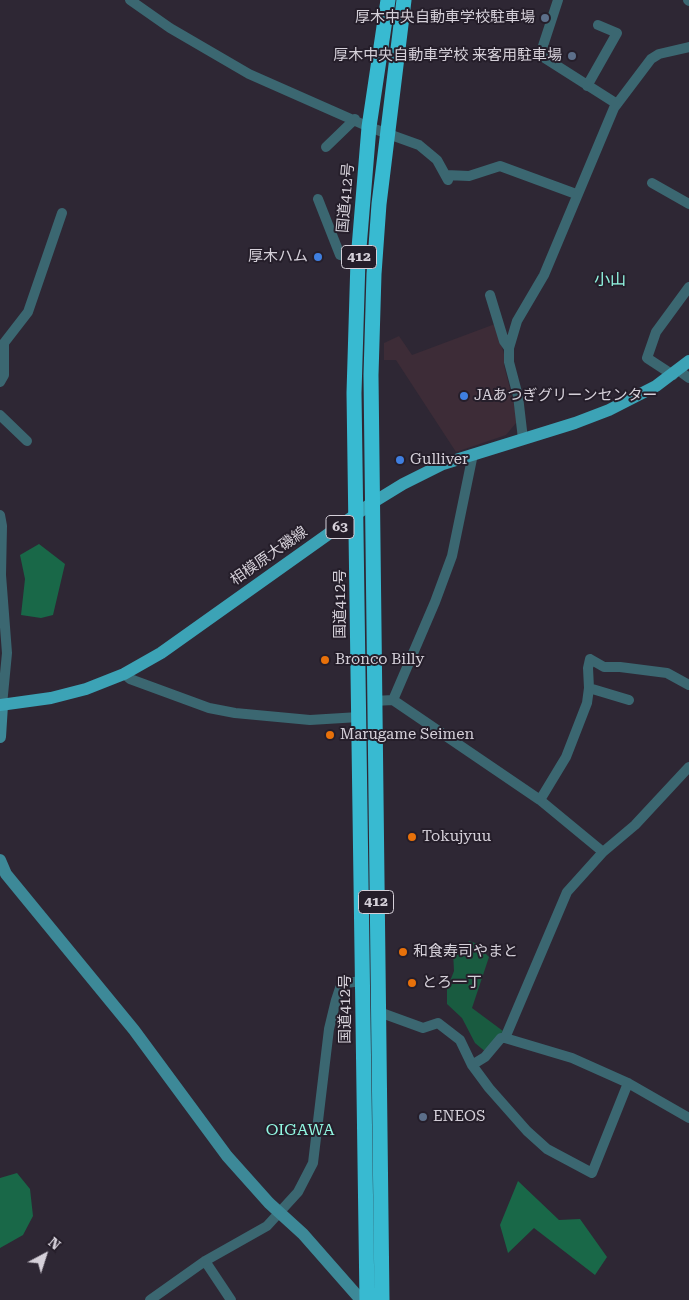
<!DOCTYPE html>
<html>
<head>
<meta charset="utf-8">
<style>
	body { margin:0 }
	#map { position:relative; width:689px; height:1300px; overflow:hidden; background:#2e2734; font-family:"Roboto Serif",serif }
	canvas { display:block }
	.north { position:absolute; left:20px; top:1230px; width:50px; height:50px; -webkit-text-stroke:4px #251e2a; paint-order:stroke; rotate:40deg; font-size:14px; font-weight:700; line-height:20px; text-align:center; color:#d5d0d9 }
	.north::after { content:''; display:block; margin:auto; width:18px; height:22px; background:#d5d0d9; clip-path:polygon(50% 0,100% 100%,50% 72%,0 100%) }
</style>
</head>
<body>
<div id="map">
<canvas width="689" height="1300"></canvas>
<div class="north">N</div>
</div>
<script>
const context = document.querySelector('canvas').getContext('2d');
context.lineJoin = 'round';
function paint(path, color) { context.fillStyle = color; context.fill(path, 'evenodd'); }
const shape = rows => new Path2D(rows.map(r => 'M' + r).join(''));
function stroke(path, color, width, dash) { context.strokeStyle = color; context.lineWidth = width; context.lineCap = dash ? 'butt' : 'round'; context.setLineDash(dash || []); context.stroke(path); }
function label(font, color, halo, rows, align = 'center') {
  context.font = font + ' "Roboto Serif","Noto Sans JP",serif'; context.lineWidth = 4; context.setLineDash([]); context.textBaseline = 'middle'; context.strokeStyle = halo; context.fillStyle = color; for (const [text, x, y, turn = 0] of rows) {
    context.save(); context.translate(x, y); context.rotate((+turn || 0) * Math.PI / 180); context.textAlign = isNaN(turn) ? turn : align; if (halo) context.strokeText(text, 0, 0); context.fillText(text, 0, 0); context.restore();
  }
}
const commercial = shape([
	[495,324,504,354,504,365,516,413,516,423,506,435,456,452,396,360,384,360,384,343,399,336,412,355]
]);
const green = shape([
	[469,941,487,947,486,954,489,957,472,1008,503,1031,487,1053,475,1043,462,1018,447,1004,447,989,454,971,453,952,465,949]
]);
const forest = shape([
	[39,544,65,564,53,615,41,618,21,615,25,579,20,555],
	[17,1173,30,1189,33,1216,23,1235,0,1248,0,1178],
	[518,1181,559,1220,580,1219,607,1257,595,1275,534,1228,508,1253,500,1225]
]);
const street = shape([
	[130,0,170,28,249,74,369,127,419,145,437,160,448,180],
	[558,0,540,55,617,104],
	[688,0,689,1],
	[587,86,617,33,598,25],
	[326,147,355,119],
	[446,175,469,176,500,166,576,194],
	[652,183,689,204],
	[318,199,340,255,358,260],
	[490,295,504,341,509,348,509,362,518,396,523,439],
	[509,348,517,321,544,275,614,108,651,59,659,54,689,47],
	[678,370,689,378],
	[673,375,647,358,656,332,689,287],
	[0,382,4,375,4,343,28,312,62,213],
	[0,415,27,441],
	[0,515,2,526,1,575,7,653,2,705],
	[124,674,130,679,209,708,235,713,310,720,359,717],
	[589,688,629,700],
	[393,700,540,800,603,852],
	[374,701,393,700,435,602,452,556,473,454],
	[540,800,566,757,587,703,589,688,588,668,590,659,604,667,620,667,667,673,689,685],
	[379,1012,423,1028,438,1023,460,1040,472,1065,489,1088,527,1131,547,1149,592,1173,628,1083],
	[505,1038,572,1058,628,1083,689,1118],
	[472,1065,485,1057,501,1038,505,1038,567,892,603,852,635,825,689,767],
	[205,1261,231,1300],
	[150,1300,205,1261,267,1226,298,1192,313,1163,329,1029,336,1000,340,988,345,983,363,981]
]);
const secondary = shape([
	[0,737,2,705],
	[0,860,6,874,134,1030,227,1156,269,1203,303,1234,361,1300]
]);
const primary = shape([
	[0,705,51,698,86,689,124,674,161,653,372,503,403,484,443,464,575,423,609,410,656,386,689,361]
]);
const highway = shape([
	[367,1300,354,393,358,260,369,127,388,0],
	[382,1300,371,375,374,274,379,204,404,0]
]);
const markers = [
	[545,18,5,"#5c6f8a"],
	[572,56,5,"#5c6f8a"],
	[318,257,5,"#3f7fe0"],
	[464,396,5,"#3f7fe0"],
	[400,460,5,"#3f7fe0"],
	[325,660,5,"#e8710a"],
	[330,735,5,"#e8710a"],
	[412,837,5,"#e8710a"],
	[403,952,5,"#e8710a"],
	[412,983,5,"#e8710a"],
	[423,1117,5,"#5c6f8a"]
];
const shields = [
	[359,257,35],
	[340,527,28],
	[376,902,35]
];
const shieldNames = [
	["412",359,257],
	["63",340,527],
	["412",376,902]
];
const poiNames = [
	["厚木中央自動車学校駐車場",535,18,"right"],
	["厚木中央自動車学校 来客用駐車場",562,56,"right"],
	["厚木ハム",308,257,"right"],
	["JAあつぎグリーンセンター",474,396],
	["Gulliver",410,460],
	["Bronco Billy",335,660],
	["Marugame Seimen",340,735],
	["Tokujyuu",422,837],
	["和食寿司やまと",413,952],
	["とろ一丁",422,983],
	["ENEOS",433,1117]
];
const streetNames = [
	["国道412号",346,198,-85],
	["相模原大磯線",269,556,-35],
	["国道412号",341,604,-90],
	["国道412号",346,1009,-90]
];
const neighbourhoodNames = [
	["小山",610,280],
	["OIGAWA",300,1130]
];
paint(commercial, '#3d2c37');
paint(green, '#195b40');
paint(forest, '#196848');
stroke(street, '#3b6771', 10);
stroke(secondary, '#3d8998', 12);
stroke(primary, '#3ca3b6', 12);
stroke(highway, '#38bad1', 15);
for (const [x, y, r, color] of markers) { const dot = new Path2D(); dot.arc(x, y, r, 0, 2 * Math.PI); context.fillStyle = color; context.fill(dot); stroke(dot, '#251e2a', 2); }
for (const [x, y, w] of shields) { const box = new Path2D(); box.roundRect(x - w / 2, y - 11.5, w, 23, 4); context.fillStyle = '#251e2a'; context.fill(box); stroke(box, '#d5d0d9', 1); }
label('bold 14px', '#d5d0d9', null, shieldNames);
label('15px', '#d5d0d9', '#251e2a', poiNames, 'left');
label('15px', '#d5d0d9', '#251e2a', streetNames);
label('16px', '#92f7e2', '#251e2a', neighbourhoodNames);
</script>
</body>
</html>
